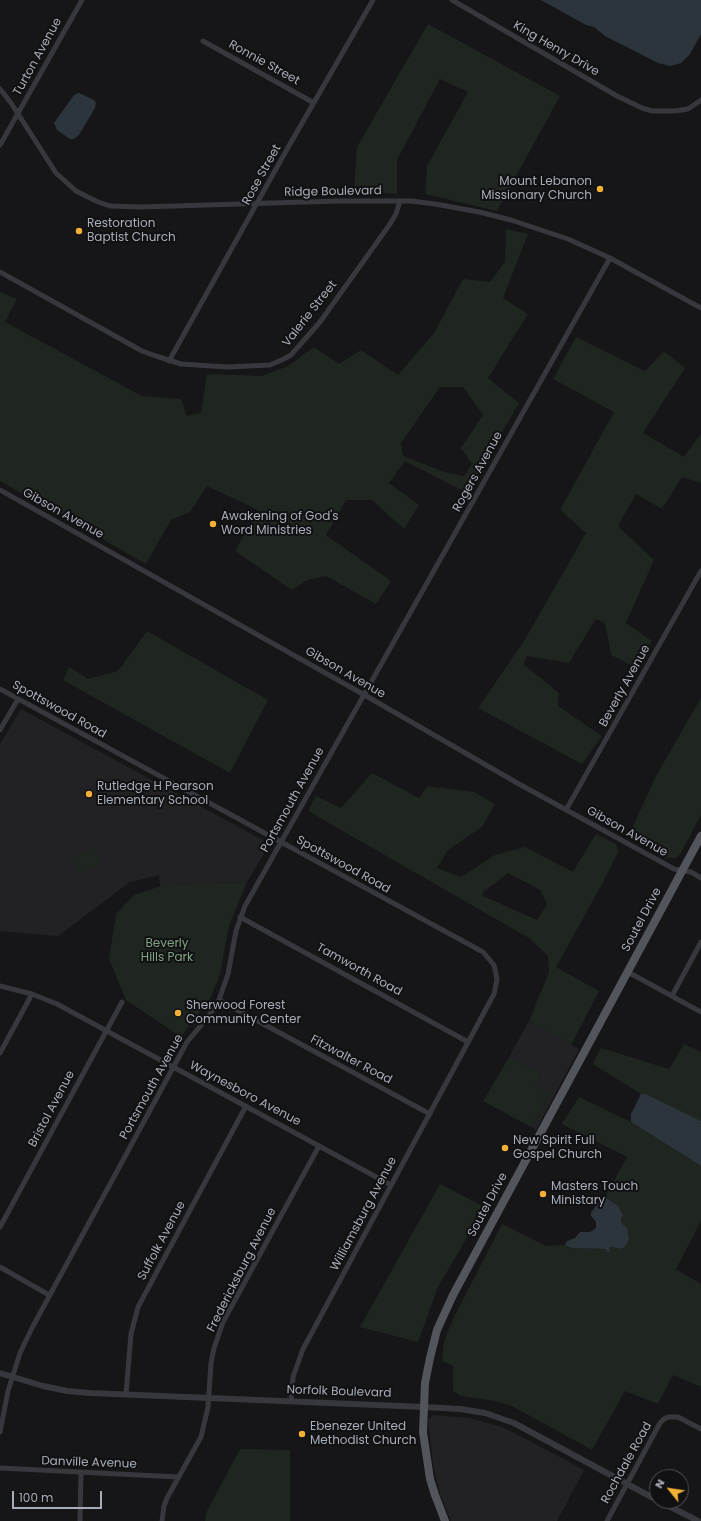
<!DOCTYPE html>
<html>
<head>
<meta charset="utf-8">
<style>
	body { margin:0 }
	#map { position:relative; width:701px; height:1521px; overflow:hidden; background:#161618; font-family:Poppins,sans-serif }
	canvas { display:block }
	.north { position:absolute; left:649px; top:1469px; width:40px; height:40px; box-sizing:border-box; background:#111113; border:1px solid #4d4f55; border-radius:50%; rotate:300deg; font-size:11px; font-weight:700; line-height:16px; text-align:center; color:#a8adb8 }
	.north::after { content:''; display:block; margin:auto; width:14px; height:18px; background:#f2b134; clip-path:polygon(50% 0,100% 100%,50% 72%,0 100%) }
	.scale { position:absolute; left:12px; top:1491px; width:90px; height:18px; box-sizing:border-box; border:2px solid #a8adb8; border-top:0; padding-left:5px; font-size:12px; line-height:14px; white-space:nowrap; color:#a8adb8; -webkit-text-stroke:3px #111113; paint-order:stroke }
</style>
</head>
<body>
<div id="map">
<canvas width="701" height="1521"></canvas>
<div class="north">N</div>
<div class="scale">100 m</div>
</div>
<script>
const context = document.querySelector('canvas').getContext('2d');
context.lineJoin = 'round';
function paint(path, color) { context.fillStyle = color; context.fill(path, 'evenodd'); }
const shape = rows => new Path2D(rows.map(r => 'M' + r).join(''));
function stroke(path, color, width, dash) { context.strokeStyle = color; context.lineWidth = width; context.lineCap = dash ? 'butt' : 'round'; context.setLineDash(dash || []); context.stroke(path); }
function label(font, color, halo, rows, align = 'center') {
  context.font = font + ' Poppins,sans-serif'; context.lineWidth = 4; context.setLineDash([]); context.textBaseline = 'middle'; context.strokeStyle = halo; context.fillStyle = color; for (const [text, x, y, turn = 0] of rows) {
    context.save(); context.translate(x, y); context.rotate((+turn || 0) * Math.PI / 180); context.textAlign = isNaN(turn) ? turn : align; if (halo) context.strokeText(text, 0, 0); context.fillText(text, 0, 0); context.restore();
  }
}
const built = shape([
	[21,709,270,844,247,882,167,884,160,886,159,875,130,882,58,936,0,931,0,744],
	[529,1021,579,1049,536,1130,531,1127,549,1094,534,1086,540,1073,509,1057],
	[433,1415,469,1418,499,1426,511,1431,584,1470,557,1521,451,1521,440,1494,433,1464,428,1420]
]);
const green = shape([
	[428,24,560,96,497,211,425,194,427,166,468,92,440,79,397,160,397,194,354,190,357,147],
	[506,229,528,234,503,298,528,314,488,378,519,403,467,493,405,461,389,483,419,505,404,529,372,500,346,500,326,535,391,581,376,604,326,576,307,580,292,590,235,551,258,510,207,486,190,512,171,520,146,564,0,481,0,293,1,292,17,299,5,322,142,396,181,399,187,416,201,413,207,374,262,376,288,366,314,347,339,364,361,350,398,375,434,333,463,279,490,282,505,262],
	[440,387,463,387,483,415,461,448,472,464,464,476,445,472,403,456,401,443],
	[576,337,645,371,664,351,685,368,643,433,684,457,701,434,701,483,682,477,662,509,636,494,618,526,654,560,626,623,652,641,637,668,611,655,605,623,596,619,569,663,527,656,523,664,559,693,558,706,602,736,582,764,478,708,524,641,586,533,560,510,614,412,553,379],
	[147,631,268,700,230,773,63,680,69,667,88,679,118,671],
	[701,698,701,815,681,853,676,858,667,858,635,841,629,835,656,776],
	[372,773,419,798,427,786,474,792,495,804,482,827,448,850,437,868,461,877,495,855,525,847,573,872,596,834,616,844,618,852,602,884,556,967,599,991,571,1045,529,1021,549,972,548,956,529,938,308,811,316,796,341,808],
	[508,873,540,890,547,904,537,920,483,896,483,892],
	[92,847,100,862,79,874,71,860],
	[247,882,229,926,220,974,211,997,181,1037,126,1000,109,959,116,914,134,895,167,884],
	[684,1044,701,1052,701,1121,646,1094,641,1094,593,1064,601,1048,669,1069],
	[509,1057,540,1073,535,1086,549,1094,531,1127,483,1101],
	[579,1097,631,1122,701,1166,701,1221,676,1269,701,1284,701,1387,673,1375,658,1404,625,1391,592,1450,512,1406,495,1401,461,1396,453,1391,453,1366,442,1361,444,1341,455,1315,502,1224,546,1246,565,1245,572,1248,606,1249,607,1252,609,1248,612,1247,621,1249,626,1246,629,1239,623,1225,617,1205,605,1197,627,1157,562,1124],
	[440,1184,485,1207,438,1287,418,1342,360,1327],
	[240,1449,290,1450,290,1521,205,1521,207,1511]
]);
const water = shape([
	[541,0,701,0,701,34,690,54,681,63,670,66,658,63,605,36,594,27,586,25],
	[79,93,94,100,96,103,95,108,79,135,74,139,70,139,57,130,54,123,74,95],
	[641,1094,646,1094,701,1121,701,1166,631,1122,631,1114],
	[605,1197,617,1205,623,1215,621,1220,623,1225,627,1228,629,1239,626,1246,621,1249,612,1247,609,1248,610,1251,607,1252,606,1249,572,1248,565,1245,567,1241,575,1238,580,1232,590,1232,596,1228,596,1222,591,1216,591,1213,599,1201]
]);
const minor = shape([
	[452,0,617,96,642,108,652,111,675,111,688,109,701,100],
	[203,41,314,103],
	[0,89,11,103,56,173,76,191,98,202,110,206,141,207,338,201,411,201,435,204,479,212,511,220,568,239,610,258,701,308],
	[0,145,82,0],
	[0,272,142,351,156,356,181,364,227,367,270,365,284,359,291,355,320,322,390,224,396,214,400,201],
	[169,361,286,151,373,0],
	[0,490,368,697,519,784,674,869,691,872,701,878],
	[0,689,483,952,494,965,497,979,494,994,303,1349,293,1377,291,1401],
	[0,730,18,699],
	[566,810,701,571],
	[240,917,468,1042],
	[628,972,701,1012],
	[0,986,32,994,57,1004,391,1185],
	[672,996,701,942],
	[219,1000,430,1114],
	[0,1053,32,994],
	[0,1227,122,1002],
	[0,1267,49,1295],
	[126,1394,131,1334,138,1307,246,1106],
	[0,1432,8,1391,20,1353,32,1328,187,1042,208,1017,219,1000,228,974,236,931,245,906,610,258],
	[0,1468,178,1477],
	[80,1521,81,1473],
	[162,1521,164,1506,167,1498,201,1437,208,1407,211,1363,214,1348,223,1322,319,1146],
	[607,1521,660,1423,664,1419,668,1417,678,1417,701,1429]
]);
const tertiary = shape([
	[0,1373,43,1386,67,1391,90,1393,424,1407,460,1409,485,1413,514,1423,657,1500],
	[659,1501,698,1521]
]);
const primary = shape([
	[445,1521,435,1495,430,1479,423,1432,425,1383,430,1358,437,1330,453,1295,701,836]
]);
const markers = [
	[600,189,4,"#f2b134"],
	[79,231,4,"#f2b134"],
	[213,524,4,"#f2b134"],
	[89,794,4,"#f2b134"],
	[178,1013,4,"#f2b134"],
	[505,1148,4,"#f2b134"],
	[543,1194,4,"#f2b134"],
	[302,1434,4,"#f2b134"]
];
const streetNames = [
	["King Henry Drive",556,49,30],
	["Turton Avenue",38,57,-61],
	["Ronnie Street",264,63,29],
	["Rose Street",262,175,-61],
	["Ridge Boulevard",333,192,-1],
	["Valerie Street",310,314,-52],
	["Rogers Avenue",478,472,-61],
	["Gibson Avenue",63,514,29],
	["Gibson Avenue",345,673,30],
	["Beverly Avenue",625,686,-61],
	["Spottswood Road",59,710,29],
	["Portsmouth Avenue",293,800,-61],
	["Gibson Avenue",627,832,29],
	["Spottswood Road",343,865,29],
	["Soutel Drive",642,920,-62],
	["Tamworth Road",359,970,29],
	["Fitzwalter Road",351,1060,28],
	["Portsmouth Avenue",152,1087,-61],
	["Waynesboro Avenue",245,1094,28],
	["Bristol Avenue",52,1109,-62],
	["Soutel Drive",488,1205,-62],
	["Williamsburg Avenue",364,1214,-62],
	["Suffolk Avenue",162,1241,-62],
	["Fredericksburg Avenue",242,1270,-63],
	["Norfolk Boulevard",339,1392,2],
	["Danville Avenue",89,1463,2],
	["Rochdale Road",627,1463,-61]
];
const poiNames = [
	["Mount Lebanon",592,182,"right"],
	["Missionary Church",592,196,"right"],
	["Restoration",87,224],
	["Baptist Church",87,238],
	["Awakening of God's",221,517],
	["Word Ministries",221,531],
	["Rutledge H Pearson",97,787],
	["Elementary School",97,801],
	["Sherwood Forest",186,1006],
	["Community Center",186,1020],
	["New Spirit Full",513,1141],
	["Gospel Church",513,1155],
	["Masters Touch",551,1187],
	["Ministary",551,1201],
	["Ebenezer United",310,1427],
	["Methodist Church",310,1441]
];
const parkNames = [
	["Beverly",167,944],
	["Hills Park",167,958]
];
paint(built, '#222225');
paint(green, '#1e261f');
paint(water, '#2c353c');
stroke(minor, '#37383d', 5);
stroke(tertiary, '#37383d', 6);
stroke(primary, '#53555c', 8);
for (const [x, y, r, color] of markers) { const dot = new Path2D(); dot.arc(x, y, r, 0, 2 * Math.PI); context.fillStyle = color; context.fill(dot); stroke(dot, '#111113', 1.5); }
label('12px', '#a8adb8', '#111113', streetNames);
label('12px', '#a8adb8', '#111113', poiNames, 'left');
label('12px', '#7fa381', '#111113', parkNames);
</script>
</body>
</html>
